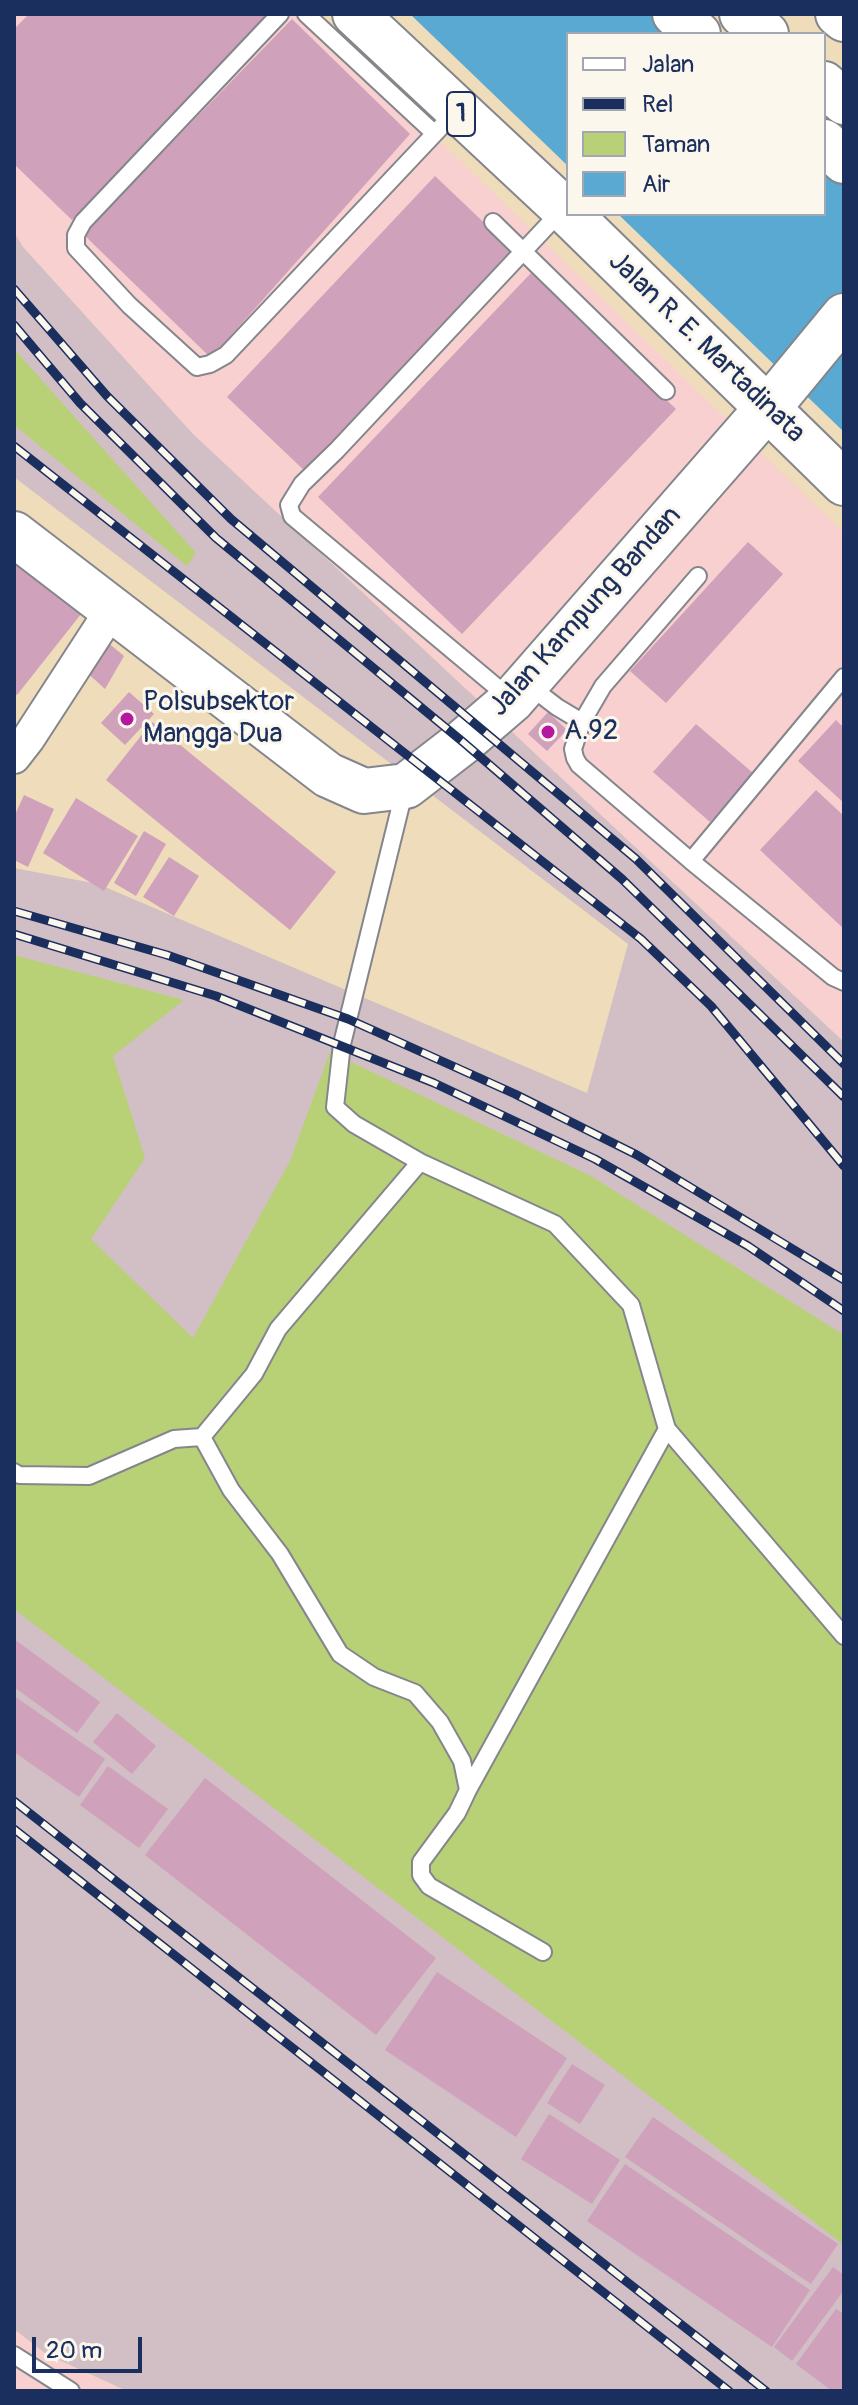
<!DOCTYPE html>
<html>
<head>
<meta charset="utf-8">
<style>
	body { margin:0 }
	#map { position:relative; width:858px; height:2405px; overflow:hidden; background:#eedcba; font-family:Pangolin,sans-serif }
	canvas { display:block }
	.frame { position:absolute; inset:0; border:16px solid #1b2f5e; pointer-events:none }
	.legend { position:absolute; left:566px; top:32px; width:260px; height:184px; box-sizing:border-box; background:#fbf7ec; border:2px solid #a1a7b3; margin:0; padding:10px 14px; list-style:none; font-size:24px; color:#1b2f5e }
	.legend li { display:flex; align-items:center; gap:16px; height:40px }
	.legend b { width:40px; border:2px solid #a1a7b3 }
	.scale { position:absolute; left:32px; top:2337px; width:110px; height:36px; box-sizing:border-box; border:4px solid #1b2f5e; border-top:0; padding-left:10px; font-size:24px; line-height:28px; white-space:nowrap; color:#1b2f5e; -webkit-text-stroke:6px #fbf7ec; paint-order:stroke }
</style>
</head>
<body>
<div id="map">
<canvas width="858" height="2405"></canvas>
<div class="frame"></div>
<ul class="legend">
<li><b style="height:10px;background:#fff"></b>Jalan</li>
<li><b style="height:10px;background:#1b2f5e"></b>Rel</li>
<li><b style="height:22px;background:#b9d176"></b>Taman</li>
<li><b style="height:22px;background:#59a9d3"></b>Air</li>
</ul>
<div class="scale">20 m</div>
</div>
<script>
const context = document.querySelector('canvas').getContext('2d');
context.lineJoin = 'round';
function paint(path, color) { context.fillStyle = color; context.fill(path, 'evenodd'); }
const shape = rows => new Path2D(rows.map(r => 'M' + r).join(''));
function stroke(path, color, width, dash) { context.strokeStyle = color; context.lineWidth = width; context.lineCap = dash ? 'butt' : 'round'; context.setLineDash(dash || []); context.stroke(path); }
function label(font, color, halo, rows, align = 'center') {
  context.font = font + ' Pangolin,sans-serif'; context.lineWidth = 6; context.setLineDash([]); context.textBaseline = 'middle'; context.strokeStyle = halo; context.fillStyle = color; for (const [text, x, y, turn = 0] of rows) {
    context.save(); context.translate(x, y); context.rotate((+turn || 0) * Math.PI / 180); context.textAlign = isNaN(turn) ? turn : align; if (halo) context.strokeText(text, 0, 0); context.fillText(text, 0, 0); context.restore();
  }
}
const built = shape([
	[14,14,309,14,844,533,844,1042,193,434,23,247,14,232],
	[14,2329,46,2354,127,2391,14,2391]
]);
const industrial = shape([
	[14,232,23,247,193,434,844,1042,844,2391,127,2391,46,2354,14,2329,14,868,98,884,587,1093,628,944,14,477]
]);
const green = shape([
	[14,349,196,553,187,566,14,425],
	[14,955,184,1000,113,1056,145,1158,91,1239,193,1338,290,1161,330,1052,591,1176,844,1335,844,2245,14,1609]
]);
const water = shape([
	[410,14,696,14,719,34,568,34,568,166],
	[824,127,844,144,844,432,618,214,824,214]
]);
const building = shape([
	[29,14,272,14,72,220,14,164,14,29],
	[292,19,410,134,211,358,83,234],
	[435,176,517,254,308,474,227,397],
	[532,272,676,409,462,634,318,497],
	[748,542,783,574,666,703,630,671],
	[14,553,85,609,17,695,14,693],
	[100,636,124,656,105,689,83,669],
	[129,692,154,714,125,745,101,723],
	[548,712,567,730,547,751,528,734],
	[836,720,844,728,844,803,798,761],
	[152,722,336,872,290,930,106,780],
	[696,724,753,773,710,822,653,772],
	[816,790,844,816,844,929,760,850],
	[24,795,54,809,28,867,14,860,14,817],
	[76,798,138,836,104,891,43,853],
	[144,831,166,844,136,896,114,883],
	[169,857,199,876,174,916,143,897],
	[14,1639,100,1702,77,1733,14,1687],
	[14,1696,105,1759,79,1797,14,1752],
	[117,1713,156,1746,132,1774,93,1742],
	[108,1766,168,1809,139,1848,80,1805],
	[205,1778,436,1958,376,2035,145,1855],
	[437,1972,567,2058,516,2137,385,2050],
	[572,2064,605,2085,580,2124,547,2103],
	[549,2114,620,2160,592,2204,521,2159],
	[653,2117,838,2244,811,2284,625,2157],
	[625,2164,810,2290,772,2347,587,2221],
	[833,2267,844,2275,844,2290,792,2361,774,2347],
	[836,2309,844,2314,844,2391,832,2391,796,2364]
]);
const lane = shape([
	[280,14,83,222,76,235,76,248,129,305,197,367,210,364,226,355,456,111],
	[306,14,434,133],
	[493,222,666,391],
	[698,576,603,686,582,722,573,749,575,758,579,765,691,861,833,977,844,982],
	[527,684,557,707,582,722],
	[512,700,292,516,289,505,302,484,337,450,562,210],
	[405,788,342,1044,335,1107,354,1124,420,1162,555,1224,631,1305,667,1429,844,1636],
	[691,861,844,677],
	[202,1437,231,1490,280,1554,340,1654,374,1677,415,1693,440,1722,462,1761,468,1790,457,1813,421,1862,421,1875,429,1886,543,1952],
	[14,1472,19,1475,89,1476,174,1439,202,1437,254,1374,278,1329,420,1162],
	[468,1790,667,1429],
	[14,2355,71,2391]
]);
const street = shape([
	[14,757,28,739,113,608]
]);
const secondary = shape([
	[14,534,328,775,364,791,406,786,463,742,512,700,783,390,844,316]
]);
const highway = shape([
	[355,14,568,213],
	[675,14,698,34],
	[742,14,766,34],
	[838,14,844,19],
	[824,84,844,102],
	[824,142,844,161],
	[569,214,844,483]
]);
const rail = shape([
	[14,289,107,396,231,519,636,859,844,1064],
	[14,325,80,403,216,538,463,742,622,879,844,1097],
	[14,446,641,939,711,1006,844,1166],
	[14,911,167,955,348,1019,515,1094,637,1155,844,1280],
	[14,934,216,996,434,1083,595,1159,748,1246,844,1311],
	[14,1801,766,2391],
	[14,1829,729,2391]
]);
const markers = [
	[127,719,8,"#b5179e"],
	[548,732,8,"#b5179e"]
];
const shields = [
	[461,114,28]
];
const shieldNames = [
	["1",461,114]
];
const streetNames = [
	["Jalan R. E. Martadinata",706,348,44],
	["Jalan Kampung Bandan",586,612,-48]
];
const poiNames = [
	["Polsubsektor",143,703],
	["Mangga Dua",143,735],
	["A.92",564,732]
];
paint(built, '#f7d0cf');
paint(industrial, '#d2bec5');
paint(green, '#b9d176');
paint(water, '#59a9d3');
paint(building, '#cfa1bb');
stroke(lane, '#84868c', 20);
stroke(street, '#84868c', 36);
stroke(secondary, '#84868c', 48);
stroke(highway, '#84868c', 48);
stroke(lane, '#fff', 16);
stroke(street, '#fff', 32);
stroke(secondary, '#fff', 44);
stroke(highway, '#fff', 44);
stroke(rail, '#1b2f5e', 9);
stroke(rail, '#fbf7ec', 6, [18]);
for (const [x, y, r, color] of markers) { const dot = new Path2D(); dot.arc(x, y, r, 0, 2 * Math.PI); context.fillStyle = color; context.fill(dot); stroke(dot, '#fbf7ec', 3); }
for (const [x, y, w] of shields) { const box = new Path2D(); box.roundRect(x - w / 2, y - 22, w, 44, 6); context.fillStyle = '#fbf7ec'; context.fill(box); stroke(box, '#1b2f5e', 2); }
label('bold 26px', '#1b2f5e', null, shieldNames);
label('28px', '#1b2f5e', '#fbf7ec', streetNames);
label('28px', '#1b2f5e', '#fbf7ec', poiNames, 'left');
</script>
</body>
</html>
